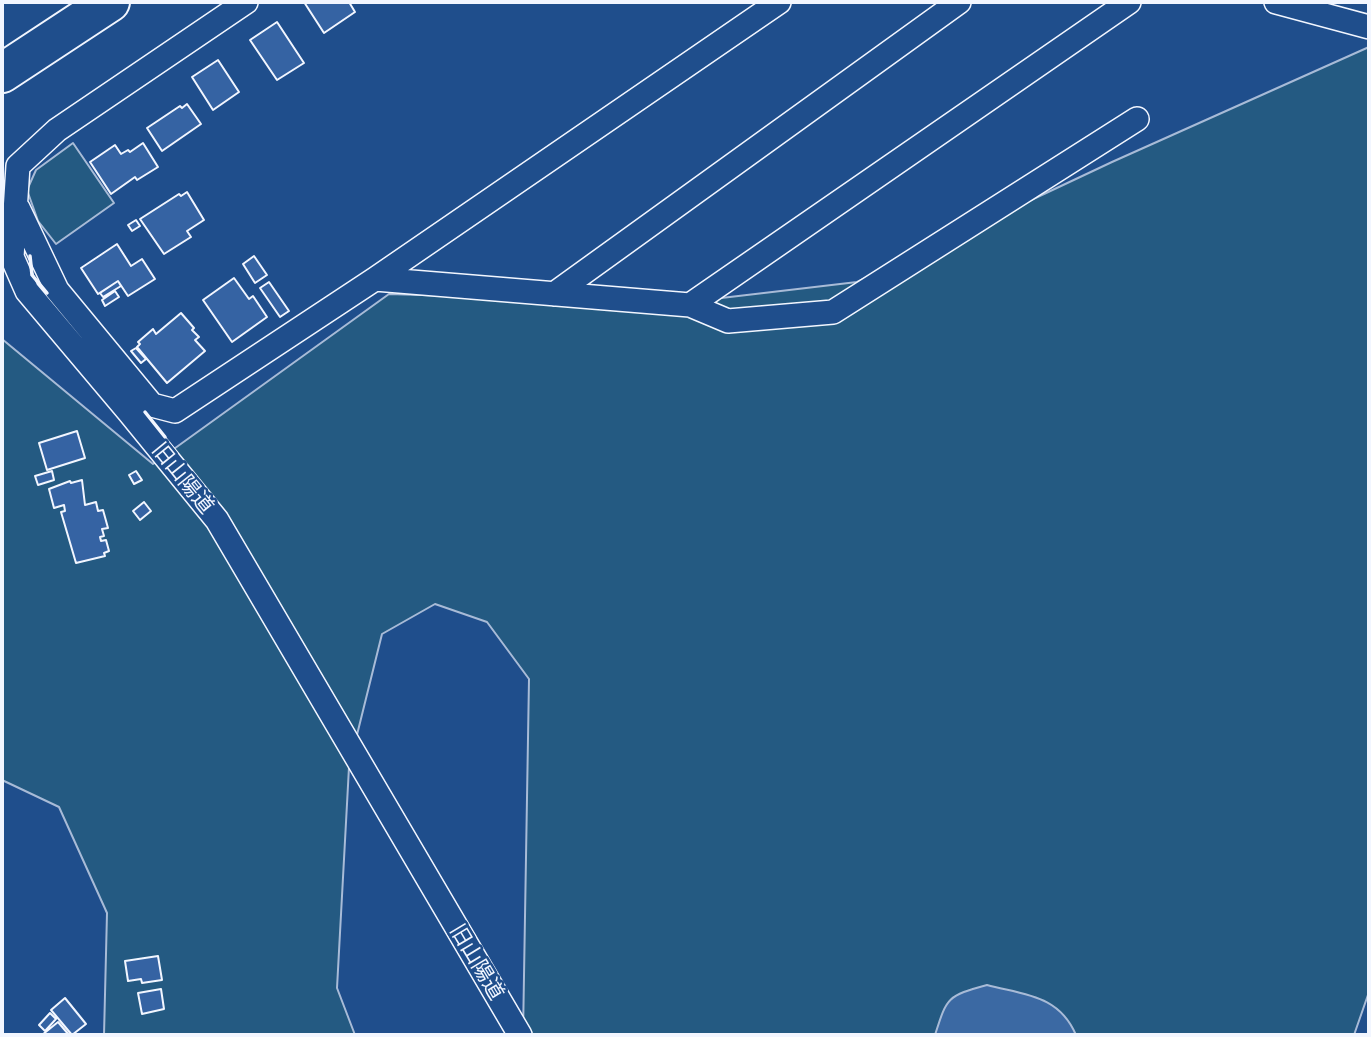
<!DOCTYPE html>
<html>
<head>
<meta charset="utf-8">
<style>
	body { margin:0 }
	#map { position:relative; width:1371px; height:1037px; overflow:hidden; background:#1f4e8c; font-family:Ubuntu,sans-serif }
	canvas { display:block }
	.frame { position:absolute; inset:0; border:4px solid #f2f6ff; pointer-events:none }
</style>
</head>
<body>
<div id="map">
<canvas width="1371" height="1037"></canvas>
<div class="frame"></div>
</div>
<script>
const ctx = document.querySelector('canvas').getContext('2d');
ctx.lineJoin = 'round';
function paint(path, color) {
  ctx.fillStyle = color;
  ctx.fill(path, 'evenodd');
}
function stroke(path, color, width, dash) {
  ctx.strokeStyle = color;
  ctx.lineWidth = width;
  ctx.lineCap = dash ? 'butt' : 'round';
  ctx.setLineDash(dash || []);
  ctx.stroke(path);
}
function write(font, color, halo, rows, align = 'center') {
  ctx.font = font + ' Ubuntu,"Noto Sans JP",sans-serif';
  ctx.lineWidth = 5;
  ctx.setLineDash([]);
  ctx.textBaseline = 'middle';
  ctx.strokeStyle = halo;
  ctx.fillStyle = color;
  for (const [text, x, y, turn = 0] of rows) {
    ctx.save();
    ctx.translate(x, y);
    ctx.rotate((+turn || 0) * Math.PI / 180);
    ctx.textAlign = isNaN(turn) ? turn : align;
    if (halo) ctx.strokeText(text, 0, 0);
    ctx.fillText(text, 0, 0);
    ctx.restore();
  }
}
const green = new Path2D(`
	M 1369,47 L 1369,992 L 1354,1035 L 523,1035 L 529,679 L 487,622 L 435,604 L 382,634 L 349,767 L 337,988 L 355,1035 L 104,1035 L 107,913 L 59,807 L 2,780 L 2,339 L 153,464 L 389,294 L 679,303 L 857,282 L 1112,162 Z
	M 73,143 L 114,203 L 56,244 L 38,221 L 27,190 L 36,170 Z`);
paint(green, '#245a82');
stroke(green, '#a8bbd7', 2);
const water = new Path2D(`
	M 987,985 C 1025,995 1059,995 1076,1035 L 935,1035 C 947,997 947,996 987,985 Z`);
paint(water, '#3b69a3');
stroke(water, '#a8bbd7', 2);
const building = new Path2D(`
	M 304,2 L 349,2 L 355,12 L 324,33 Z
	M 277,22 L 304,63 L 277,80 L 250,40 Z
	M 218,60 L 239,92 L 213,110 L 192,77 Z
	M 187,104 L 201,124 L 162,151 L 147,128 L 180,106 L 182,108 Z
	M 143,143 L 158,167 L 137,180 L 135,177 L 111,194 L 90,162 L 115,145 L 121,154 L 128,150 L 130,152 Z
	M 187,192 L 204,220 L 187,231 L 191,237 L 164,254 L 140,219 L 179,194 L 181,196 Z
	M 136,220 L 140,226 L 132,231 L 128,225 Z
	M 117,244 L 131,266 L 142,259 L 155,279 L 128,296 L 118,281 L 98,294 L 81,268 Z
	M 254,256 L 267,275 L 255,283 L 243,264 Z
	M 234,278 L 249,299 L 253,296 L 267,317 L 232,342 L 203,300 Z
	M 118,281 L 121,286 L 103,297 L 100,293 Z
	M 269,282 L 289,311 L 280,317 L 260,288 Z
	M 115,291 L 119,297 L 105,306 L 102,300 Z
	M 181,313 L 194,328 L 192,330 L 199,337 L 195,340 L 205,351 L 167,383 L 137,347 L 140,344 L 138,342 L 153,329 L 156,334 Z
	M 136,348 L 146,359 L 141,363 L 131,351 Z
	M 77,431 L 85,458 L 47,470 L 39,443 Z
	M 52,471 L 54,480 L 38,485 L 35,476 Z
	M 136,471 L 142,480 L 134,484 L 129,475 Z
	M 82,480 L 85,505 L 96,502 L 98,511 L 103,510 L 108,528 L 102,529 L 104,536 L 100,537 L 101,541 L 106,540 L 109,551 L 104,553 L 105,556 L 76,563 L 61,512 L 65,511 L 64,505 L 54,508 L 49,489 L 70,481 L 71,483 Z
	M 144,502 L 151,511 L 140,520 L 133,511 Z
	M 158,956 L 162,980 L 142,983 L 141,979 L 128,981 L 125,961 Z
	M 161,989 L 164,1009 L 142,1014 L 138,993 Z
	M 65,998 L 86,1024 L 72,1035 L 51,1010 Z
	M 50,1013 L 56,1019 L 45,1031 L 39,1025 Z
	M 58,1022 L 69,1035 L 42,1035 Z`);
paint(building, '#3563a3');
stroke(building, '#f2f6ff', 2);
const street = new Path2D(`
	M 246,2 L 57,130 L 18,166 L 12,257 L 27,291 L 129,412 L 217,520 L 520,1035
	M 1276,2 L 1369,27
	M 18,208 L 57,290 L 152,405 L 175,411 L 375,279 L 779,2
	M 375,279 L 690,305 L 728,321 L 833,312 L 1137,119
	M 554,294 L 959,2
	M 690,305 L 1129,2`);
const highway = new Path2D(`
	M 2,73 L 110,2`);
stroke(street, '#f2f6ff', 26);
stroke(highway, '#f2f6ff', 42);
stroke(street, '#1f4e8c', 23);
stroke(highway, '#1f4e8c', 38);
stroke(new Path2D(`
	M 30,256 L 32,275 L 47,293
	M 145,412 L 165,437`), '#f2f6ff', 3.5);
write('21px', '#f2f6ff', '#1f4e8c', [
	["旧山陽道",183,478,51],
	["旧山陽道",477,962,59]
]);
</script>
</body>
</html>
